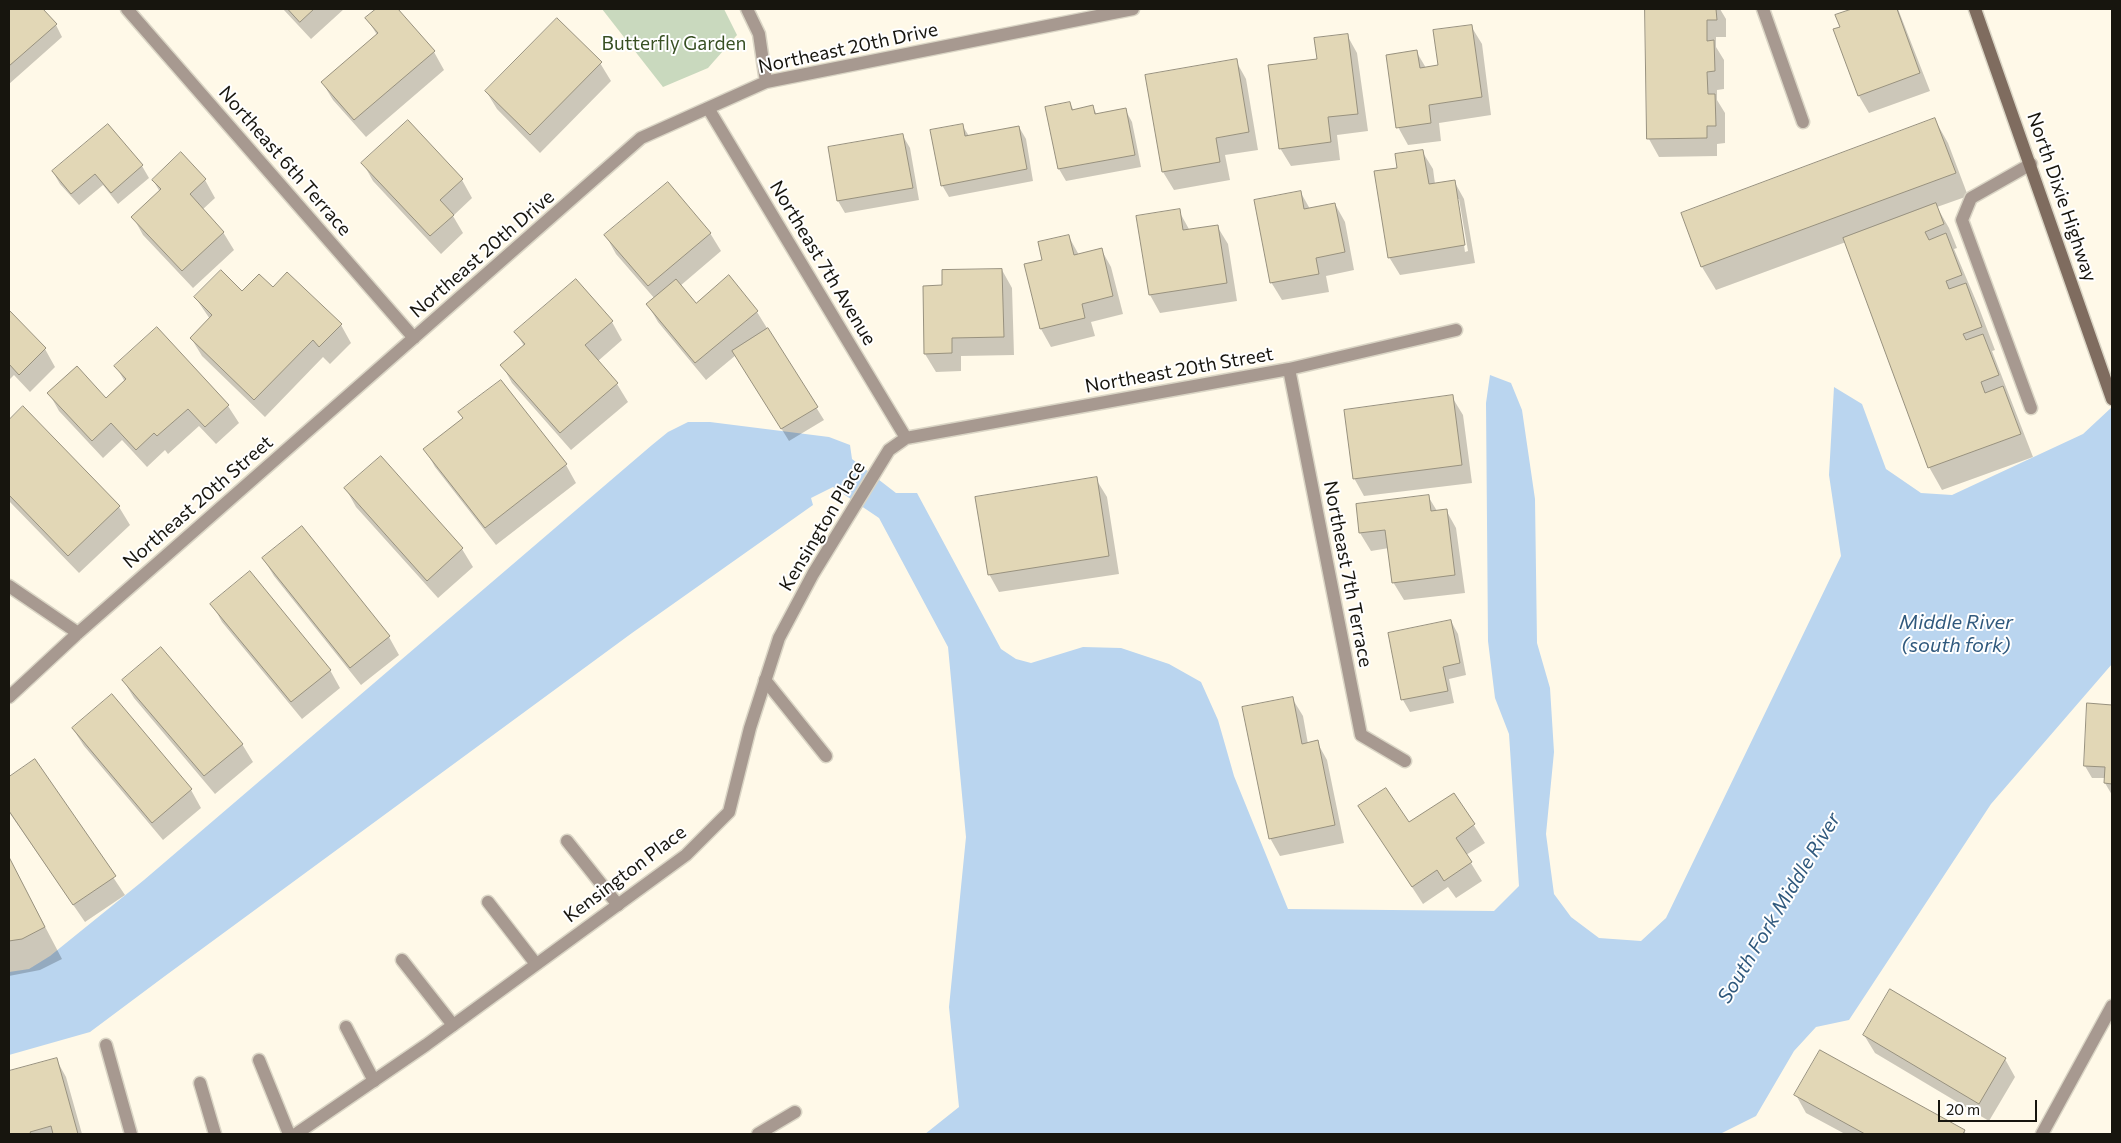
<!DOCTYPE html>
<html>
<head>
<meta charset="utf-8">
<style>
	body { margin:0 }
	#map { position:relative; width:2121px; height:1143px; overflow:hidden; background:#fff9e8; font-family:Commissioner,sans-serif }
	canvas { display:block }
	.frame { position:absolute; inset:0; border:10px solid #17150e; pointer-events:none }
	.scale { position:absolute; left:1938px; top:1100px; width:99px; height:22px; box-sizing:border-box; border:2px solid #17150e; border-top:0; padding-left:6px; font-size:15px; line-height:18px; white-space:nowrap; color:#17150e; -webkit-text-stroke:4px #fff; paint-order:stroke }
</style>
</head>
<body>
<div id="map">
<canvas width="2121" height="1143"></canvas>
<div class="frame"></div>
<div class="scale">20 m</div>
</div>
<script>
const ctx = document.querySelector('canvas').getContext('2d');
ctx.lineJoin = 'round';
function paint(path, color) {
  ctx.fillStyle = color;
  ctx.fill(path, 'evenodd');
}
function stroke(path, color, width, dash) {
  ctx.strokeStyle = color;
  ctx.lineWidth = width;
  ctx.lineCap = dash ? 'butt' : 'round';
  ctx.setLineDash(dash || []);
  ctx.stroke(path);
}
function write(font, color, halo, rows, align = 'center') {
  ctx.font = font + ' Commissioner,sans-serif';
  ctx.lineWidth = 4;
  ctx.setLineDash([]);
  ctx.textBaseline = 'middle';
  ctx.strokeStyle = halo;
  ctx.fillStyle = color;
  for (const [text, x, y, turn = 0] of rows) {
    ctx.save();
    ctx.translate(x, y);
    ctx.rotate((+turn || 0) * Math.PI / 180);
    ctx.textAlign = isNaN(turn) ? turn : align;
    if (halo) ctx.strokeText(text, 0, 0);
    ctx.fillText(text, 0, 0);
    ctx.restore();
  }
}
paint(new Path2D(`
	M 602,9 L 724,9 L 737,35 L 708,68 L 663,87 Z`), '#c9d9be');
paint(new Path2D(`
	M 1490,375 L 1511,383 L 1522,410 L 1535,499 L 1537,643 L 1550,688 L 1554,752 L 1546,834 L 1554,894 L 1571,917 L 1599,938 L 1641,941 L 1666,918 L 1841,556 L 1829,475 L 1834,387 L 1862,404 L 1886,469 L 1921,493 L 1952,495 L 2083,434 L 2112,407 L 2112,664 L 1991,804 L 1849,1020 L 1816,1027 L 1794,1051 L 1756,1116 L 1720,1134 L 925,1134 L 959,1107 L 949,1007 L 966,837 L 948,647 L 879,518 L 833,487 L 811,498 L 813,505 L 632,633 L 165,976 L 90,1032 L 9,1055 L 9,972 L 29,969 L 50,956 L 144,880 L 652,445 L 668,432 L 688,422 L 710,422 L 829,437 L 850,445 L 852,459 L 896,493 L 917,493 L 1001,649 L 1016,659 L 1031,663 L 1083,647 L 1121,648 L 1169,664 L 1201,682 L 1218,720 L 1234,776 L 1288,909 L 1494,911 L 1519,886 L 1509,734 L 1495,698 L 1488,641 L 1486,403 Z`), '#bad5ef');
paint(new Path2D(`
	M 9,9 L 41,9 L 56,25 L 62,37 L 9,84 Z
	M 283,9 L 344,9 L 311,39 Z
	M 377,9 L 396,9 L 434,52 L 444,70 L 366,137 L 333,100 L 322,82 L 377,35 L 367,18 Z
	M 1646,9 L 1720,9 L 1726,19 L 1726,37 L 1716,37 L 1716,47 L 1724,60 L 1724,89 L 1717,90 L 1717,100 L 1725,113 L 1725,143 L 1717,144 L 1717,156 L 1659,157 L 1649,139 Z
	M 1855,9 L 1898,9 L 1930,91 L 1869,113 L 1859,96 L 1837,15 Z
	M 1471,26 L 1482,44 L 1491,115 L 1439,123 L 1441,141 L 1408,145 L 1398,127 L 1416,51 L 1426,68 L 1439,66 Z
	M 1347,35 L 1357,53 L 1368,131 L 1337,135 L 1340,160 L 1291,166 L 1280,148 L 1318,60 Z
	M 1236,61 L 1246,79 L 1258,150 L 1225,155 L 1230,180 L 1174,190 L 1163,172 Z
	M 600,63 L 611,81 L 540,153 L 497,109 L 486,91 Z
	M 1070,103 L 1074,111 L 1093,107 L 1097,115 L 1125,109 L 1132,122 L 1141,167 L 1066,181 L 1059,169 Z
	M 1935,120 L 1948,143 L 1968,196 L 1937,207 L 1949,228 L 1957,248 L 1954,249 L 1979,308 L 1995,350 L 1992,351 L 2033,457 L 1942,490 L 1929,467 L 1846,242 L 1716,290 L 1702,267 L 1683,214 Z
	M 962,125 L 969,136 L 1019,127 L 1026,139 L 1033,181 L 949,197 L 942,185 Z
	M 108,126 L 142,166 L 149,178 L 118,204 L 103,185 L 79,205 L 60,184 L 53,172 Z
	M 903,136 L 910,148 L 919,200 L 845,213 L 838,201 Z
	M 1422,151 L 1433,169 L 1435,184 L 1454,181 L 1464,199 L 1475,263 L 1400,275 L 1389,257 L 1398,169 ZM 1457,199 L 1459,199 L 1468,251 L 1465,252 Z
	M 363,163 L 462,180 L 472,198 L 453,216 L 463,233 L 441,254 L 373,181 Z
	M 153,180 L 205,180 L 215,198 L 202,210 L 223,232 L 234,250 L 193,288 L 143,235 L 133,217 L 160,192 Z
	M 1301,193 L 1310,209 L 1335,204 L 1345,222 L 1354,270 L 1326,276 L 1329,292 L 1282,300 L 1271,282 Z
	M 1179,211 L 1190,231 L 1217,226 L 1228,244 L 1237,301 L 1160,313 L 1150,295 L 1138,217 Z
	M 710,233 L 721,251 L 680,286 L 696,304 L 757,312 L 824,420 L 789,441 L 736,355 L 706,380 L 658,322 L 648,305 L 655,299 L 616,254 L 606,236 Z
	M 1069,237 L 1079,255 L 1101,249 L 1111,267 L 1123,314 L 1091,322 L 1095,336 L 1051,347 L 1041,329 L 1026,265 L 1044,261 Z
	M 1002,270 L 1012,288 L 1014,355 L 961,356 L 961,371 L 936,372 L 925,354 L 943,286 Z
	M 273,289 L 341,325 L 351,343 L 330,364 L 323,357 L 265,417 L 202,356 L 191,338 L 210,319 L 195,297 Z
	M 9,312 L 45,349 L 55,367 L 30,392 L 14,375 L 9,380 Z
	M 612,322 L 622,340 L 598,361 L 617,384 L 628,402 L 571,450 L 512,383 L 502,365 L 524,346 L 516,332 Z
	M 116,366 L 228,406 L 239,423 L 216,444 L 199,426 L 168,454 L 165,450 L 147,467 L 122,440 L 103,458 L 59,411 L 49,393 L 106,399 L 125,382 Z
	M 501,381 L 566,465 L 576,483 L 496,545 L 435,467 L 425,449 L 464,420 L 460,413 Z
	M 1452,397 L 1463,415 L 1472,483 L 1364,496 L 1354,478 Z
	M 23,408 L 119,507 L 130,525 L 79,573 L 9,501 L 9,421 Z
	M 380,458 L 462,549 L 473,567 L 438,598 L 356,507 L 346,489 Z
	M 1096,479 L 1107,497 L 1119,574 L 999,592 L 989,574 Z
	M 1428,496 L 1437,511 L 1446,510 L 1456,528 L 1465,593 L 1404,600 L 1393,582 L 1389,548 L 1371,551 L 1360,533 Z
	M 263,558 L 389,637 L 399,655 L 361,685 L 274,576 Z
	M 212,604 L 330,670 L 340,688 L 302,719 L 222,622 Z
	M 1451,621 L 1458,634 L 1466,675 L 1449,679 L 1454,703 L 1410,712 L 1403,700 L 1389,634 Z
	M 123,680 L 242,744 L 253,762 L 215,794 L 134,698 Z
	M 1292,698 L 1303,716 L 1308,744 L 1317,742 L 1327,760 L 1344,843 L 1280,856 L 1270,838 Z
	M 2088,704 L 2112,706 L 2112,795 L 2105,783 L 2106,778 L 2092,778 L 2085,766 Z
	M 73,729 L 191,790 L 201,808 L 163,840 L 84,746 Z
	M 35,761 L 125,895 L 85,922 L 9,812 L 9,778 Z
	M 1454,794 L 1485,843 L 1466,855 L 1482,881 L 1456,898 L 1448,887 L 1423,904 L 1360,807 L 1409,824 Z
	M 9,858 L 62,959 L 40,970 L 9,976 Z
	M 1864,1035 L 2005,1059 L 2015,1077 L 1989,1121 L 1875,1053 Z
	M 56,1059 L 66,1077 L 82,1134 L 9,1134 L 9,1073 Z
	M 1796,1095 L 1964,1131 L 1966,1134 L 1845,1134 L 1806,1113 Z`), '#0003');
const building = new Path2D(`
	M 9,9 L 43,9 L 57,24 L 9,66 Z
	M 288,9 L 314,9 L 300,22 Z
	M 376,9 L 398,9 L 435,51 L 354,120 L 321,82 L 378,33 L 365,18 Z
	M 1645,9 L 1716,9 L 1717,20 L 1707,20 L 1707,41 L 1714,40 L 1715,71 L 1707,72 L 1708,94 L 1715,94 L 1716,126 L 1707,126 L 1707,138 L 1647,139 Z
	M 1852,9 L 1897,9 L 1920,73 L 1858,96 L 1833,29 L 1840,27 L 1835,15 Z
	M 557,18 L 602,62 L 530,135 L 485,91 Z
	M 1472,25 L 1482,97 L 1429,105 L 1431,123 L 1396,128 L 1386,55 L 1417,50 L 1420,68 L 1438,65 L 1433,30 Z
	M 1348,34 L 1358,114 L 1328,117 L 1331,142 L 1279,149 L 1268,65 L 1317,59 L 1314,38 Z
	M 1237,59 L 1249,132 L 1216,138 L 1220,162 L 1162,172 L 1145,75 Z
	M 1070,102 L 1072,110 L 1093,105 L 1095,114 L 1126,108 L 1135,155 L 1058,169 L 1045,107 Z
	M 1935,118 L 1956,173 L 1701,267 L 1681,213 Z
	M 408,120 L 463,179 L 440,200 L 454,215 L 430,236 L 361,163 Z
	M 108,124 L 143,165 L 111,193 L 95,174 L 71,194 L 52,171 Z
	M 963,124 L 965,136 L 1019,126 L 1027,169 L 941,186 L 930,130 Z
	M 903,134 L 913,188 L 837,201 L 828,147 Z
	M 1423,150 L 1429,184 L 1455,180 L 1465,245 L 1388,258 L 1374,171 L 1397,168 L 1395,154 Z
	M 181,152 L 206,179 L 190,194 L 224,232 L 182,271 L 131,217 L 161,189 L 152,180 Z
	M 668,182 L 711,233 L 648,286 L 604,235 Z
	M 1301,191 L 1304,209 L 1335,203 L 1345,252 L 1316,258 L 1319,274 L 1270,283 L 1254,200 Z
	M 1936,203 L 1944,224 L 1925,232 L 1929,240 L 1946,233 L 1962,275 L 1946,281 L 1949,289 L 1966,283 L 1982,327 L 1963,334 L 1966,340 L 1983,334 L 1999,375 L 1981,382 L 1985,393 L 2003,386 L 2021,434 L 1928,468 L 1843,238 Z
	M 1180,209 L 1183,230 L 1218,225 L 1227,283 L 1149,295 L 1136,216 Z
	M 1069,235 L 1074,255 L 1102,248 L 1113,296 L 1082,304 L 1085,318 L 1040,329 L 1024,264 L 1042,260 L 1038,242 Z
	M 1002,269 L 1004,337 L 952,338 L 952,353 L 924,354 L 923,286 L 942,285 L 942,270 Z
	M 221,270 L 242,291 L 259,274 L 273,287 L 287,272 L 342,324 L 319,347 L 313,340 L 254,400 L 190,338 L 212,315 L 194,297 Z
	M 729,275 L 758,311 L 695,363 L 646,304 L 676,279 L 696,303 Z
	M 576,279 L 613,321 L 585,345 L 618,383 L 560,433 L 500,365 L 525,344 L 514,332 Z
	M 9,310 L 46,348 L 19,375 L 9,364 Z
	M 157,327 L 229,405 L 205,427 L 188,409 L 157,436 L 154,433 L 136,450 L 111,423 L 92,441 L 47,393 L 77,366 L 106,398 L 126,379 L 114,366 Z
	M 768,328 L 818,407 L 781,429 L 732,351 Z
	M 501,380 L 567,464 L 485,528 L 423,449 L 463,418 L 458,412 Z
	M 1453,395 L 1462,465 L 1353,479 L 1344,410 Z
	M 23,406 L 120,506 L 68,556 L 9,495 L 9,420 Z
	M 381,456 L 463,548 L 427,581 L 344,488 Z
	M 1097,477 L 1109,556 L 988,575 L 975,497 Z
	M 1429,495 L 1431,511 L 1447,509 L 1455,575 L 1392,583 L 1385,530 L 1359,533 L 1356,504 Z
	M 302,526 L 390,636 L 350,668 L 262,558 Z
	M 250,571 L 331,670 L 291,702 L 210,604 Z
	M 1451,620 L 1460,663 L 1443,667 L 1448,691 L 1401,700 L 1388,633 Z
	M 161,647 L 243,744 L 204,776 L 122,680 Z
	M 112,694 L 192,789 L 152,823 L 72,728 Z
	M 1293,697 L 1302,744 L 1318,740 L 1335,825 L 1269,839 L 1242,707 Z
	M 2087,703 L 2112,705 L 2112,784 L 2104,783 L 2105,767 L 2084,766 Z
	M 35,759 L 116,876 L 73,905 L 9,811 L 9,777 Z
	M 1386,788 L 1409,822 L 1454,793 L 1475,824 L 1456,838 L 1472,862 L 1444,881 L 1437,870 L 1412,887 L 1358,806 Z
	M 9,857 L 45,927 L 22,939 L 9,941 Z
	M 1890,989 L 2006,1058 L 1979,1104 L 1863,1035 Z
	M 1820,1050 L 1965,1130 L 1963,1134 L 1865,1134 L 1794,1095 Z
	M 57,1058 L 78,1134 L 53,1134 L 51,1126 L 30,1132 L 31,1134 L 9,1134 L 9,1071 Z`);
paint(building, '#e2d7b6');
stroke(building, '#98917e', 1);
const lane = new Path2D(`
	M 1763,9 L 1803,122
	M 2031,164 L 1971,198 L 1962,220 L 2031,408
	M 765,680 L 826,756
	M 567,841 L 618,905
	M 488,902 L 536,964
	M 402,960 L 453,1025
	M 346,1027 L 374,1081
	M 106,1045 L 131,1134
	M 259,1060 L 289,1134
	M 200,1083 L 215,1134`);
const street = new Path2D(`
	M 127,9 L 414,338
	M 747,9 L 759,34 L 766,82
	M 708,108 L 906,438
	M 1289,369 L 1361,735 L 1405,761
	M 9,586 L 78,633
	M 9,697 L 78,633 L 641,138 L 766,82 L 1133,9
	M 296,1134 L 426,1045 L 686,855 L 729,812 L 750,728 L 779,638 L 813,574 L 889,450 L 906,438 L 1289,369 L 1456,330
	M 758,1134 L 795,1112
	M 2042,1134 L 2112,1006`);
const secondary = new Path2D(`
	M 1975,9 L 2112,399`);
stroke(lane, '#dad5c5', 15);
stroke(street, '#dad5c5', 15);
stroke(secondary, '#dad5c5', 15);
stroke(lane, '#a79990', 12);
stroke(street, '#a79990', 12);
stroke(secondary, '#7f6c5f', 12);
write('19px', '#385023', '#fff', [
	["Butterfly Garden",674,44]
]);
write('19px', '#17150e', '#fff', [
	["Northeast 20th Drive",848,48,-12],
	["Northeast 6th Terrace",285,161,49],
	["North Dixie Highway",2062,197,71],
	["Northeast 20th Drive",482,254,-41],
	["Northeast 7th Avenue",823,263,59],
	["Northeast 20th Street",1179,370,-10],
	["Northeast 20th Street",198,502,-41],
	["Kensington Place",822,526,-59],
	["Northeast 7th Terrace",1348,574,79],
	["Kensington Place",625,874,-37]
]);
write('italic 20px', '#30597d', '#fff', [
	["Middle River",1956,622],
	["(south fork)",1956,645],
	["South Fork Middle River",1779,908,-59]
]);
</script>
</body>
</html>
